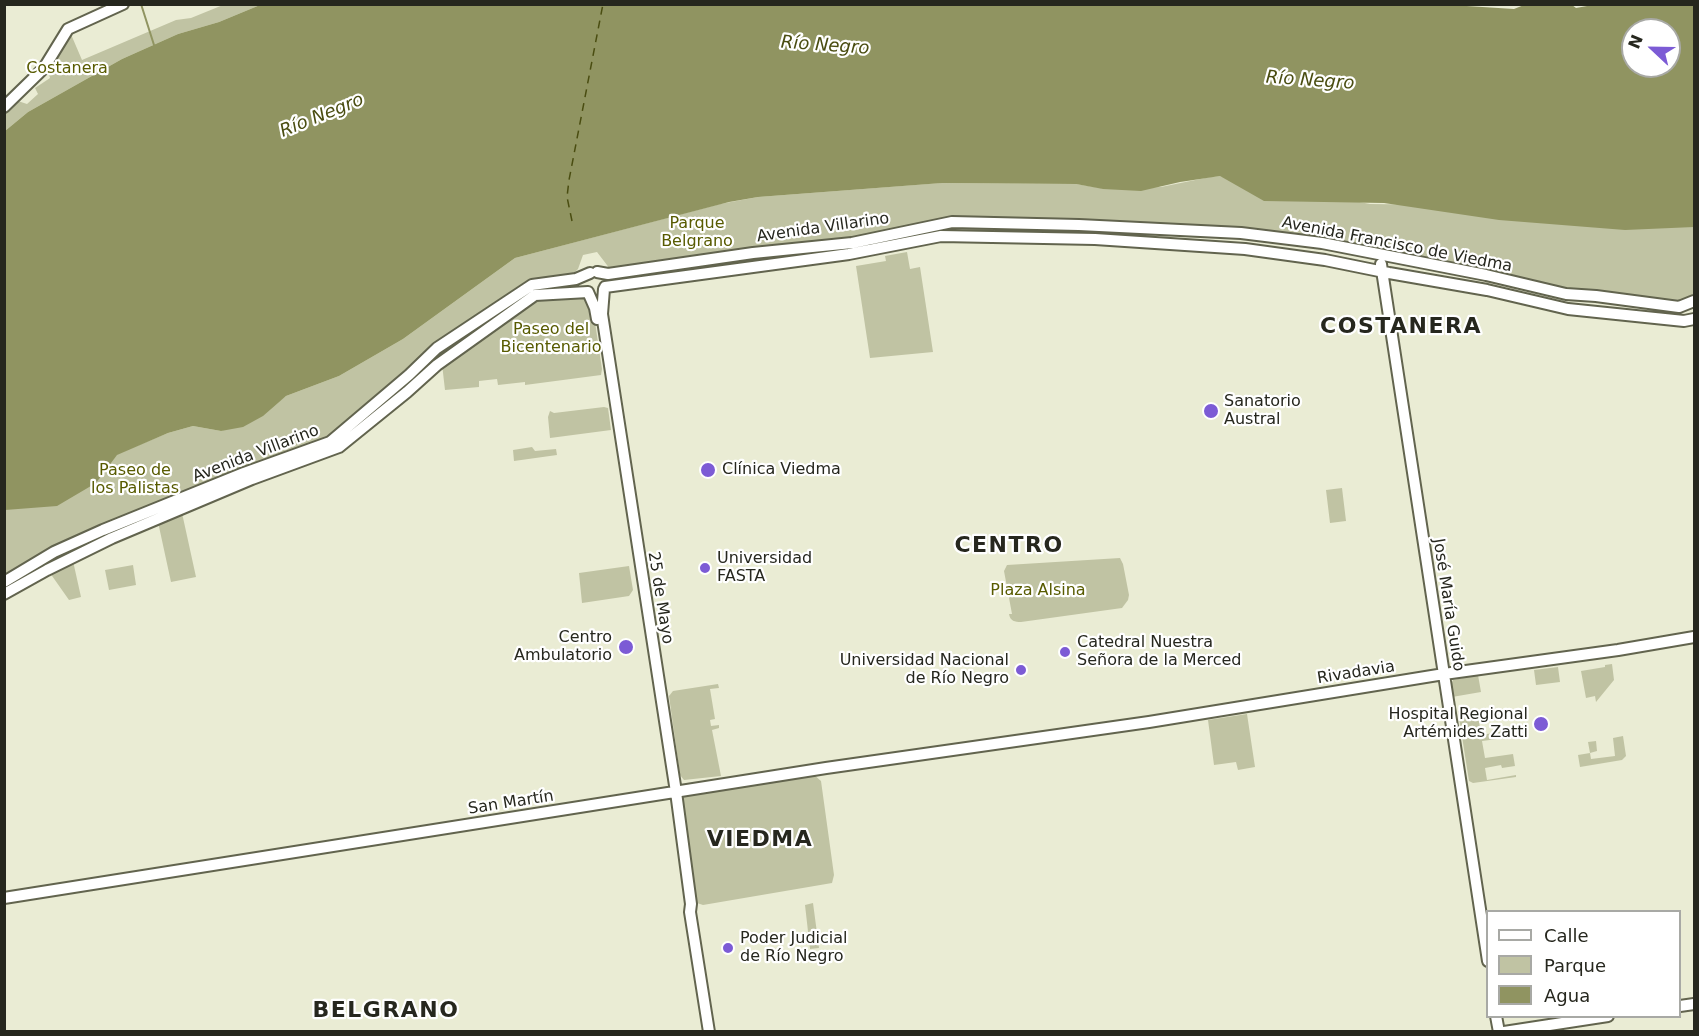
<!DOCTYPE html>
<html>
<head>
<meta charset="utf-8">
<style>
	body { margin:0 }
	#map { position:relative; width:1699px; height:1036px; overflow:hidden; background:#eaecd4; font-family:"DejaVu Sans",sans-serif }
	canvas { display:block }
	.frame { position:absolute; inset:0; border:6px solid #26271e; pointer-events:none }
	.legend { position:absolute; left:1486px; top:910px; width:195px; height:108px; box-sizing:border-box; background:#fff; border:2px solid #a8a9a5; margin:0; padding:8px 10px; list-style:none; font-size:18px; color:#26271e }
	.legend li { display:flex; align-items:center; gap:12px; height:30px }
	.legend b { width:30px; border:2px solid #a8a9a5 }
	.north { position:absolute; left:1621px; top:18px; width:60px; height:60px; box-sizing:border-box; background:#fff; border:2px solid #a8a9a5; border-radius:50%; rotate:292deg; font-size:16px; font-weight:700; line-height:24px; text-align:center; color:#26271e }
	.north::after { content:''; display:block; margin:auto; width:21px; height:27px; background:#7c5bd5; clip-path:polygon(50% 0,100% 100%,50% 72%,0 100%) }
</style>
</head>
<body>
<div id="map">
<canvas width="1699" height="1036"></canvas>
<div class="frame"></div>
<ul class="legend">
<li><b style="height:8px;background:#fff"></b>Calle</li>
<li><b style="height:16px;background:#c0c3a3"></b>Parque</li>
<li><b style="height:16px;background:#909461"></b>Agua</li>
</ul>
<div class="north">N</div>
</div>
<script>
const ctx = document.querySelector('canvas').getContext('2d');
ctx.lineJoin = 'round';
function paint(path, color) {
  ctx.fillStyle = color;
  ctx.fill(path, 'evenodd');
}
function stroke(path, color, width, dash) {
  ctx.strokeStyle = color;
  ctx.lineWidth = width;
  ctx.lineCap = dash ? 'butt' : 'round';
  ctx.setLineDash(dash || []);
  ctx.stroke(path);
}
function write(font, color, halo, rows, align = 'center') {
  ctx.font = font + ' "DejaVu Sans",sans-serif';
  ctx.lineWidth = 4.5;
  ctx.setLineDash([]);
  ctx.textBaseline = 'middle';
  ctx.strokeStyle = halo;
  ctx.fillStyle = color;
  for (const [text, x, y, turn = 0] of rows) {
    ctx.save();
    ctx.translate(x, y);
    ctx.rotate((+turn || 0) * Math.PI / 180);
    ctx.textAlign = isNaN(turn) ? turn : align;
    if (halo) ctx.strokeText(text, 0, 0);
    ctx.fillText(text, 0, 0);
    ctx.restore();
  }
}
paint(new Path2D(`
	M 223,5 L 260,5 L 219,22 L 178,34 L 122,59 L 28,112 L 5,131 L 5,111 L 15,100 L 27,104 L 38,94 L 35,88 L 50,78 L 48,70 L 70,32 L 82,60 L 176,20 L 191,18 Z
	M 1220,176 L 1370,204 L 1694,208 L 1694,299 L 1680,304 L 1566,290 L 1322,240 L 945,218 L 853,237 L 754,248 L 610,269 L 597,252 L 583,255 L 578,269 L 571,276 L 534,281 L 436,345 L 328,438 L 264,462 L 5,579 L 4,501 L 113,458 L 117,454 L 168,433 L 193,426 L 221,431 L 274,405 L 286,396 L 339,376 L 403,339 L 515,258 L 720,204 L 758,197 L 941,183 L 1076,184 L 1107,189 L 1161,187 L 1210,177 Z
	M 907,252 L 910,269 L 920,267 L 933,352 L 870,358 L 856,266 L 886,261 L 885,256 Z
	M 537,297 L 586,297 L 593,309 L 602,369 L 601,375 L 525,385 L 525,382 L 498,385 L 497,379 L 479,381 L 479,387 L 445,390 L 442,364 Z
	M 604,407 L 608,408 L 611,430 L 550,438 L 548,417 L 550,411 L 554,413 Z
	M 532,447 L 535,451 L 556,449 L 557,455 L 514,461 L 513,450 Z
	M 1342,488 L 1346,521 L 1330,523 L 1326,490 Z
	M 182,513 L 196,577 L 171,582 L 158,522 Z
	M 1120,558 L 1123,564 L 1129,595 L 1128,600 L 1122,608 L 1021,622 C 1015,622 1010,621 1009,614 L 1012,614 L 1004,571 L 1007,565 Z
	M 73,561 L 81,597 L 69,600 L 50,573 Z
	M 133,565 L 136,585 L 109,590 L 105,570 Z
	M 629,566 L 633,590 L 629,596 L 582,603 L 579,573 Z
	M 1612,664 L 1614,680 L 1596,702 L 1595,696 L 1586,698 L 1581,671 L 1605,667 L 1605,665 Z
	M 1558,667 L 1560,682 L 1536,685 L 1534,670 Z
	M 1478,675 L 1481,692 L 1452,697 L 1451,685 L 1453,680 Z
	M 718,684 L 719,688 L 710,689 L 715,719 L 710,720 L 711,726 L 719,725 L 719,728 L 712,730 L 721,776 L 684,780 L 680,775 L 669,696 L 673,691 Z
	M 1477,708 L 1481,735 L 1511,730 L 1512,737 L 1482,741 L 1485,758 L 1513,754 L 1515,766 L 1502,768 L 1501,765 L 1485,768 L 1487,780 L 1516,775 L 1516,777 L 1473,783 L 1469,781 L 1458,711 Z
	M 1247,714 L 1255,767 L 1238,770 L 1236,762 L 1214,765 L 1208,720 Z
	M 1623,736 L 1626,756 L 1622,760 L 1580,767 L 1578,755 L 1590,753 L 1588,742 L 1596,741 L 1597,751 L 1590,753 L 1591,759 L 1615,756 L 1613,738 Z
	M 813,774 L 821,781 L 834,875 L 832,883 L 703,905 L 697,903 L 681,800 L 683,795 Z
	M 813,903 L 819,948 L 810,949 L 805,905 Z`), '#c0c3a3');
paint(new Path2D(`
	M 1435,4 L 1514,9 L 1524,5 L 1572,5 L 1576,8 L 1598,4 L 1694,5 L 1694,227 L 1625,230 L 1499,220 L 1384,203 L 1264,201 L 1220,176 L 1180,182 L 1141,191 L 1103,189 L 1076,184 L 942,183 L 758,197 L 729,202 L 515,258 L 403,339 L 339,376 L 286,396 L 263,416 L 243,427 L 221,431 L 193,426 L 168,433 L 117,455 L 96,483 L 57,506 L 5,510 L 5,131 L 28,112 L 122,59 L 178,34 L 219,22 L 260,5 ZM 1633,30 L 1669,30 L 1669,66 L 1633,66 Z`), '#909461');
stroke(new Path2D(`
	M 141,4 L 154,45`), '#909461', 2);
stroke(new Path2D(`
	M 572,221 L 567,197 L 569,180 L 603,4`), '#4a4d11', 1.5, [8, 6]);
const secondary = new Path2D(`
	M 4,107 L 44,68 L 68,29 L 123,4
	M 1381,264 L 1488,961
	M 597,272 L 608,274 L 753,253 L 852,243 L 952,222 L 1079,225 L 1241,233 L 1322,243 L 1486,275 L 1566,294 L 1596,296 L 1679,307 L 1694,301
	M 605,287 L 849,254 L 941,236 L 1095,239 L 1245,249 L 1325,260 L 1389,273 L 1487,290 L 1568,309 L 1684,321 L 1694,319
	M 604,289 L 602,314 L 676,792 L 691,904 L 690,912 L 709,1032
	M 588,292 L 595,308 L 597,319
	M 4,582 L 54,552 L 103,530 L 244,473 L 330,442 L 409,375 L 437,348 L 532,285 L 576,279 L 590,273
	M 4,594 L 47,570 L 112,538 L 252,479 L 339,447 L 407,392 L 437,365 L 535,295 L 588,292
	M 4,898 L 826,768 L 1149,722 L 1444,674 L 1618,650 L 1694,637
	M 1680,1006 L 1694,1004
	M 1496,1016 L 1499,1032
	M 1504,1032 L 1608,1016`);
stroke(secondary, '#62644e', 14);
stroke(secondary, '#fff', 10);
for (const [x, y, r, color] of [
	[1211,411,8,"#7c5bd5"],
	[708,470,8,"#7c5bd5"],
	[705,568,6,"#7c5bd5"],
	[626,647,8,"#7c5bd5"],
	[1065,652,6,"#7c5bd5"],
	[1021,670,6,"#7c5bd5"],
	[1541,724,8,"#7c5bd5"],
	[728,948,6,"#7c5bd5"]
]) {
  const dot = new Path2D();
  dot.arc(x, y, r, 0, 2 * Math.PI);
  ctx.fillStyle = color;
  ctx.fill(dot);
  stroke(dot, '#fff', 2);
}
write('16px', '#585b01', '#fff', [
	["Costanera",67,69],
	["Parque",697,224],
	["Belgrano",697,242],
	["Paseo del",551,330],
	["Bicentenario",551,348],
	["Paseo de",135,471],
	["los Palistas",135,489],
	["Plaza Alsina",1038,591]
]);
write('16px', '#26271e', '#fff', [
	["Avenida Villarino",823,228,-8],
	["Avenida Francisco de Viedma",1397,245,11],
	["Avenida Villarino",256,454,-21],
	["25 de Mayo",660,598,81],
	["José María Guido",1448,605,81],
	["Rivadavia",1356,673,-9],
	["San Martín",511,803,-9]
]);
write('16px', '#26271e', '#fff', [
	["Sanatorio",1224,402],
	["Austral",1224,420],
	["Clínica Viedma",722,470],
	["Universidad",717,559],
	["FASTA",717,577],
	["Centro",612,638,"right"],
	["Ambulatorio",612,656,"right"],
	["Catedral Nuestra",1077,643],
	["Señora de la Merced",1077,661],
	["Universidad Nacional",1009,661,"right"],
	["de Río Negro",1009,679,"right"],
	["Hospital Regional",1528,715,"right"],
	["Artémides Zatti",1528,733,"right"],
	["Poder Judicial",740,939],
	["de Río Negro",740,957]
], 'left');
write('italic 18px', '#4a4d11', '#fff', [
	["Río Negro",825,46,4],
	["Río Negro",1310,81,4],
	["Río Negro",322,116,-22]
]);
ctx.letterSpacing = '1.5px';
write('bold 22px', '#26271e', '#fff', [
	["COSTANERA",1401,327],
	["CENTRO",1009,546],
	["VIEDMA",760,840],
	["BELGRANO",386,1011]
]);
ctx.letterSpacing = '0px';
</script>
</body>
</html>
